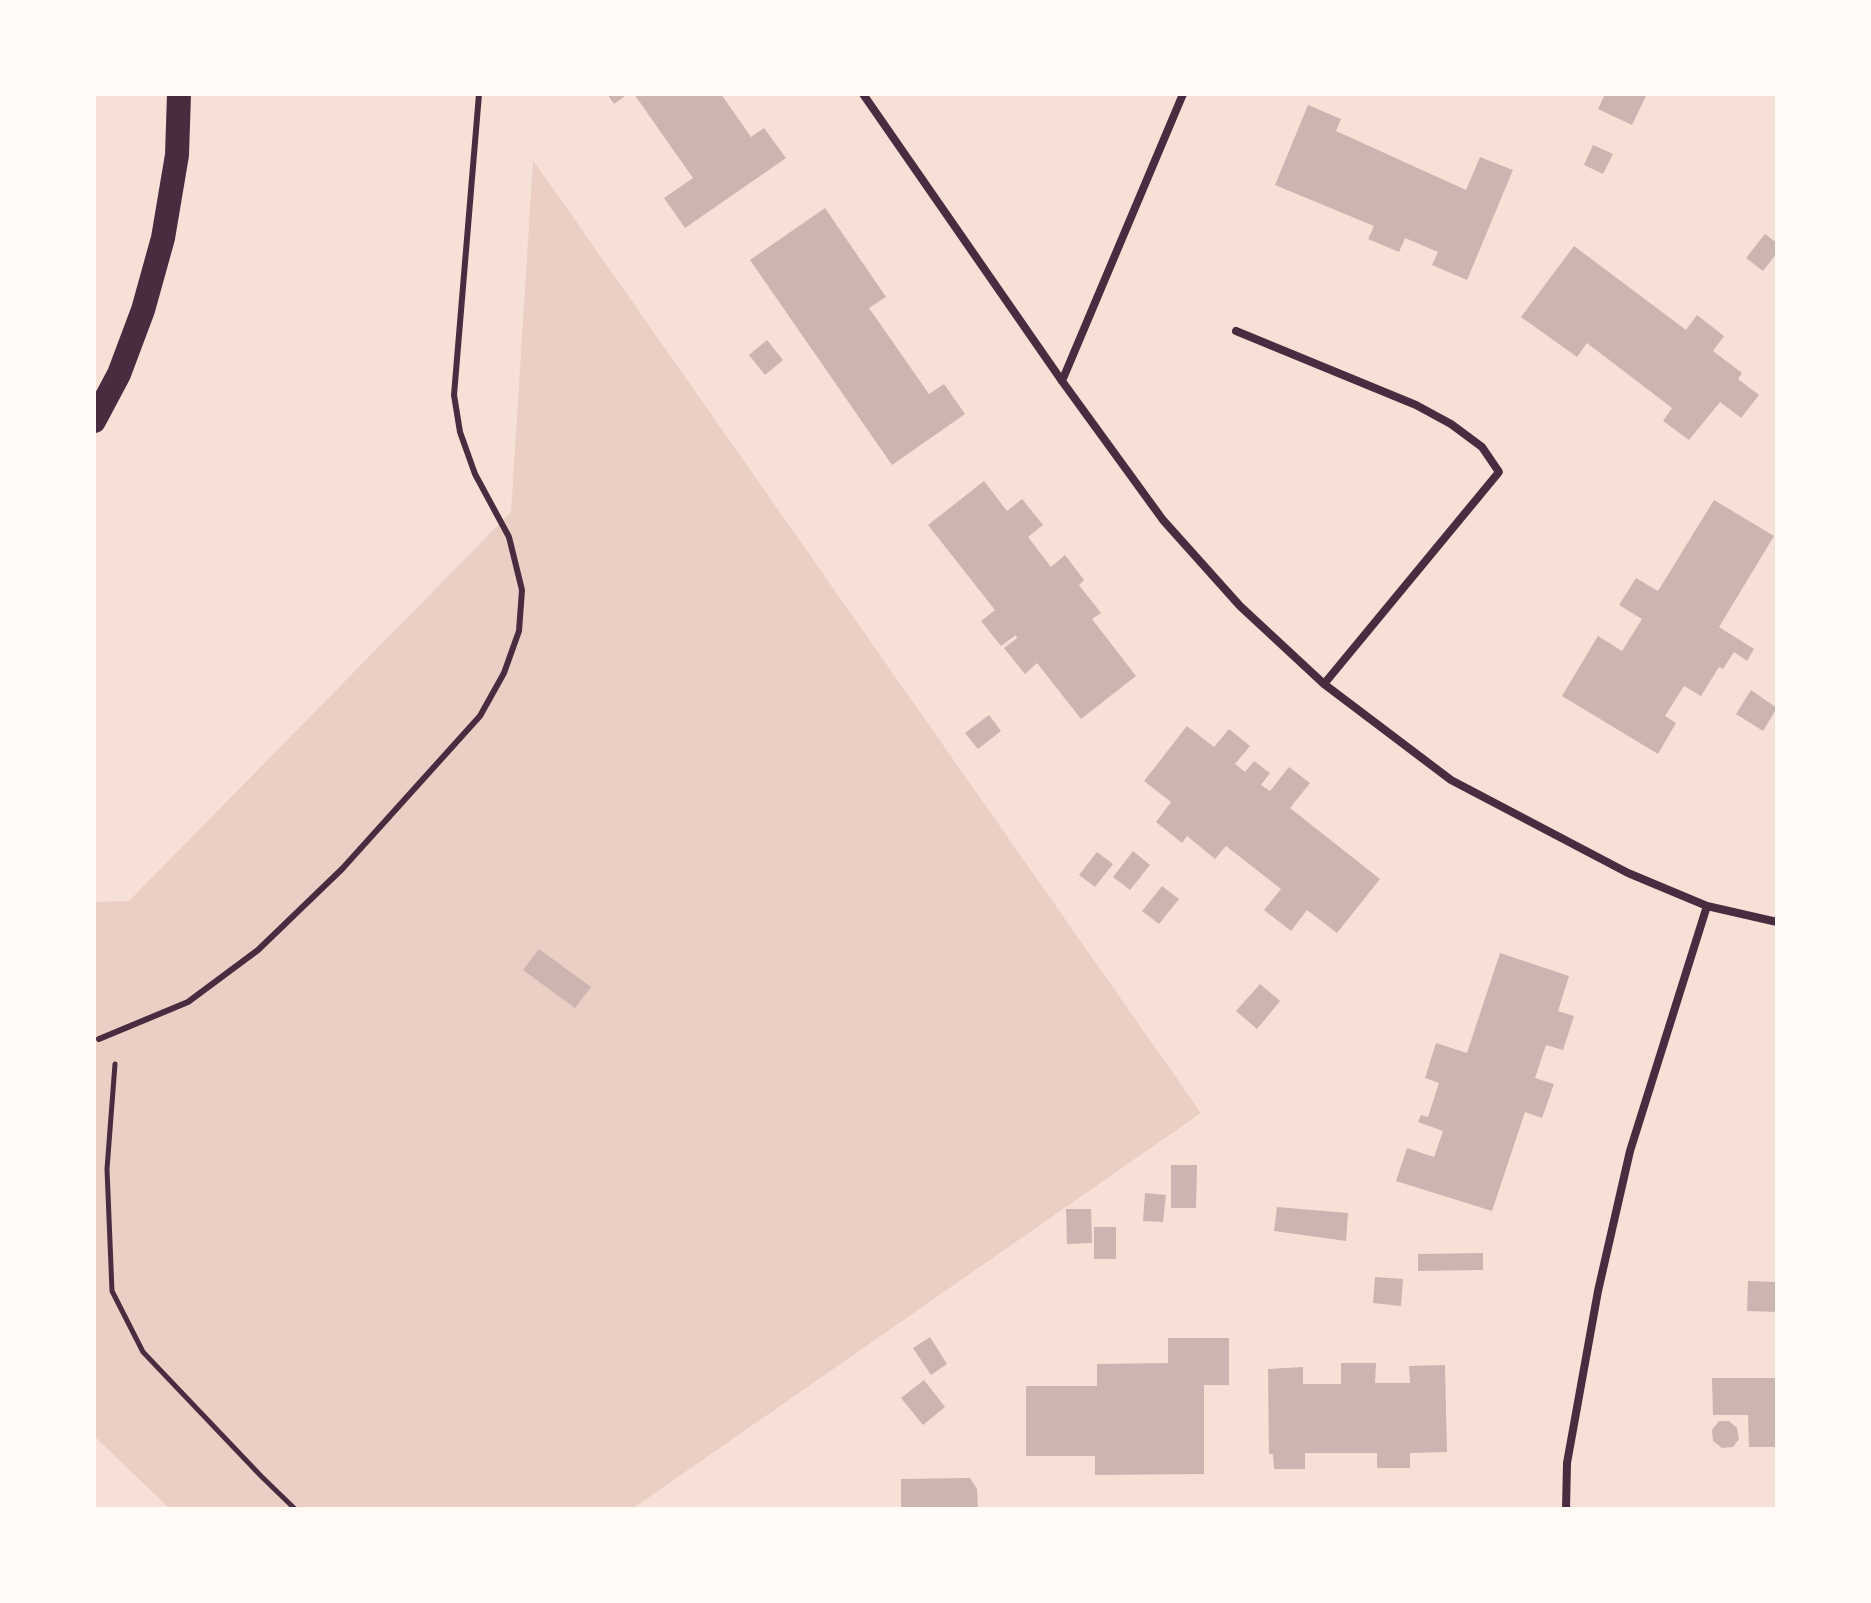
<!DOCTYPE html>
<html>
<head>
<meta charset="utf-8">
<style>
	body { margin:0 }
	#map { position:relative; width:1871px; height:1603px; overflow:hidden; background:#f7e1d7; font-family:Overpass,sans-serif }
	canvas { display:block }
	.frame { position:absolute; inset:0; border:96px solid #fffaf5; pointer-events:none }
</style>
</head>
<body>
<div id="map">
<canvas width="1871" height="1603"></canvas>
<div class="frame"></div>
</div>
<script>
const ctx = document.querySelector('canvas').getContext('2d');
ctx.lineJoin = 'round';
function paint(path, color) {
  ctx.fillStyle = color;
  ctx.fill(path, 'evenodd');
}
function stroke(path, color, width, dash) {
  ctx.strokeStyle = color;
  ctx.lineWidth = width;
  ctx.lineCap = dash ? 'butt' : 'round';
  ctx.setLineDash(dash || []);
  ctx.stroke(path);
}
paint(new Path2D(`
	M 533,160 L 1201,1113 L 632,1509 L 170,1509 L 94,1436 L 94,902 L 129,901 L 511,512 Z`), '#ebcfc5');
paint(new Path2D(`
	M 607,94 L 628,94 L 614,104 Z
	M 634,94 L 721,94 L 751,137 L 764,128 L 786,158 L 685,228 L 664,198 L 693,178 Z
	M 1605,94 L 1647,94 L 1632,125 L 1598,109 Z
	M 1308,105 L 1341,119 L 1336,131 L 1466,190 L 1480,157 L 1513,170 L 1467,280 L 1432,265 L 1438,252 L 1405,238 L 1399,252 L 1368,239 L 1374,226 L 1275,185 Z
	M 1593,145 L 1613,154 L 1603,174 L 1584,165 Z
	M 825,208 L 886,297 L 869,308 L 929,394 L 944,384 L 965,414 L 892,465 L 750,260 Z
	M 1765,234 L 1777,243 L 1777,253 L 1763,271 L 1746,258 Z
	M 1574,246 L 1686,330 L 1697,315 L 1724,336 L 1713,351 L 1742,373 L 1738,379 L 1759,395 L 1741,418 L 1720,402 L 1689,440 L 1663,421 L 1672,408 L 1587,343 L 1577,357 L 1521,317 Z
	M 767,340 L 783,360 L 765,375 L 749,355 Z
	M 984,481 L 1007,511 L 1022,499 L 1043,525 L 1028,537 L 1051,567 L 1065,555 L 1084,580 L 1079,585 L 1101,613 L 1092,619 L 1136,676 L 1081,719 L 1037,663 L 1025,674 L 1004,648 L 1017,638 L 1016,635 L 1001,646 L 981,621 L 995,610 L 928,525 Z
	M 1714,500 L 1774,536 L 1719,627 L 1754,649 L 1747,661 L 1734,652 L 1723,669 L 1719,667 L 1701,696 L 1684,686 L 1665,716 L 1676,723 L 1658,754 L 1562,696 L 1598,636 L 1622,651 L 1642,619 L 1619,605 L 1636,578 L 1658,591 Z
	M 1751,690 L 1777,708 L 1763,731 L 1736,714 Z
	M 989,715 L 1001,731 L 978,749 L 965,733 Z
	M 1187,726 L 1214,747 L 1229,729 L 1250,746 L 1235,764 L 1245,772 L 1254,761 L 1270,773 L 1261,785 L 1270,791 L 1289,767 L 1310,783 L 1290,808 L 1380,879 L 1337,933 L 1307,910 L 1291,931 L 1264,910 L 1281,889 L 1226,846 L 1215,859 L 1187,836 L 1182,843 L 1156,822 L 1171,802 L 1144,781 Z
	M 1133,851 L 1150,865 L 1130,890 L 1113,877 Z
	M 1097,852 L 1113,864 L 1095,887 L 1079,875 Z
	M 1162,886 L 1179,899 L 1159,924 L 1142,911 Z
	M 539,949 L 591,987 L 575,1008 L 523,970 Z
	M 1500,953 L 1569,976 L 1558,1011 L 1574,1016 L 1563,1050 L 1546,1045 L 1535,1078 L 1554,1084 L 1542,1118 L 1525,1112 L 1492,1211 L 1396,1181 L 1407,1148 L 1434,1157 L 1443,1131 L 1418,1122 L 1421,1115 L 1428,1117 L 1439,1083 L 1425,1078 L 1436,1043 L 1467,1053 Z
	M 1260,984 L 1280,1001 L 1257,1029 L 1236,1011 Z
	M 1171,1165 L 1197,1165 L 1196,1208 L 1171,1208 Z
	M 1145,1193 L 1166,1195 L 1163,1222 L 1143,1221 Z
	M 1277,1207 L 1348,1213 L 1346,1241 L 1274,1231 Z
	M 1066,1209 L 1091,1209 L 1092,1243 L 1067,1244 Z
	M 1094,1227 L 1116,1227 L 1116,1259 L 1094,1259 Z
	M 1483,1253 L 1483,1270 L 1418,1271 L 1418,1254 Z
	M 1375,1277 L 1403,1279 L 1401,1306 L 1373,1303 Z
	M 1748,1281 L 1777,1282 L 1777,1312 L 1747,1311 Z
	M 930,1337 L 947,1364 L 931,1375 L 913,1348 Z
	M 1168,1338 L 1229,1338 L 1229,1385 L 1204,1385 L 1204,1474 L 1095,1475 L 1095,1456 L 1026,1456 L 1026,1386 L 1097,1386 L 1097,1364 L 1168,1363 Z
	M 1341,1363 L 1376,1363 L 1375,1383 L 1410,1383 L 1409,1366 L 1445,1365 L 1447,1452 L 1410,1453 L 1410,1468 L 1377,1468 L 1377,1453 L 1305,1453 L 1305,1469 L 1274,1469 L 1273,1454 L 1269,1454 L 1268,1369 L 1303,1367 L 1303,1384 L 1341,1384 Z
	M 1712,1378 L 1777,1378 L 1777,1447 L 1749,1447 L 1748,1415 L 1713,1415 Z
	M 924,1380 L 945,1407 L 923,1425 L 901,1398 Z
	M 1719,1421 L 1729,1421 L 1737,1428 L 1739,1439 L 1733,1447 L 1722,1448 L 1713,1441 L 1712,1430 Z
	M 970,1478 L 977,1489 L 978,1509 L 901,1509 L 901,1479 Z`), '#ccb4b1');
stroke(new Path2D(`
	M 115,1064 L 107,1169 L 112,1291 L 143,1352 L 261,1476 L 295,1509`), '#4a2c40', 5);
stroke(new Path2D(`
	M 99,1039 L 188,1002 L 258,950 L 342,869 L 480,716 L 504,673 L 519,631 L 522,590 L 509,537 L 475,474 L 460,432 L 454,395 L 479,94`), '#4a2c40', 6);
stroke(new Path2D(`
	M 863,94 L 1062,381 L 1163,520 L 1240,606 L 1324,684 L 1451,780 L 1628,873 L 1707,906 L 1777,922
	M 1236,331 L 1416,405 L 1451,424 L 1482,447 L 1499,472 L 1324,684
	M 1062,381 L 1183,94
	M 1566,1509 L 1567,1463 L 1598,1291 L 1630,1151 L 1707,906`), '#4a2c40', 8);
stroke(new Path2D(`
	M 94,421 L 119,374 L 143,310 L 163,238 L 177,155 L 179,94`), '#4a2c40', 24);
</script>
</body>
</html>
